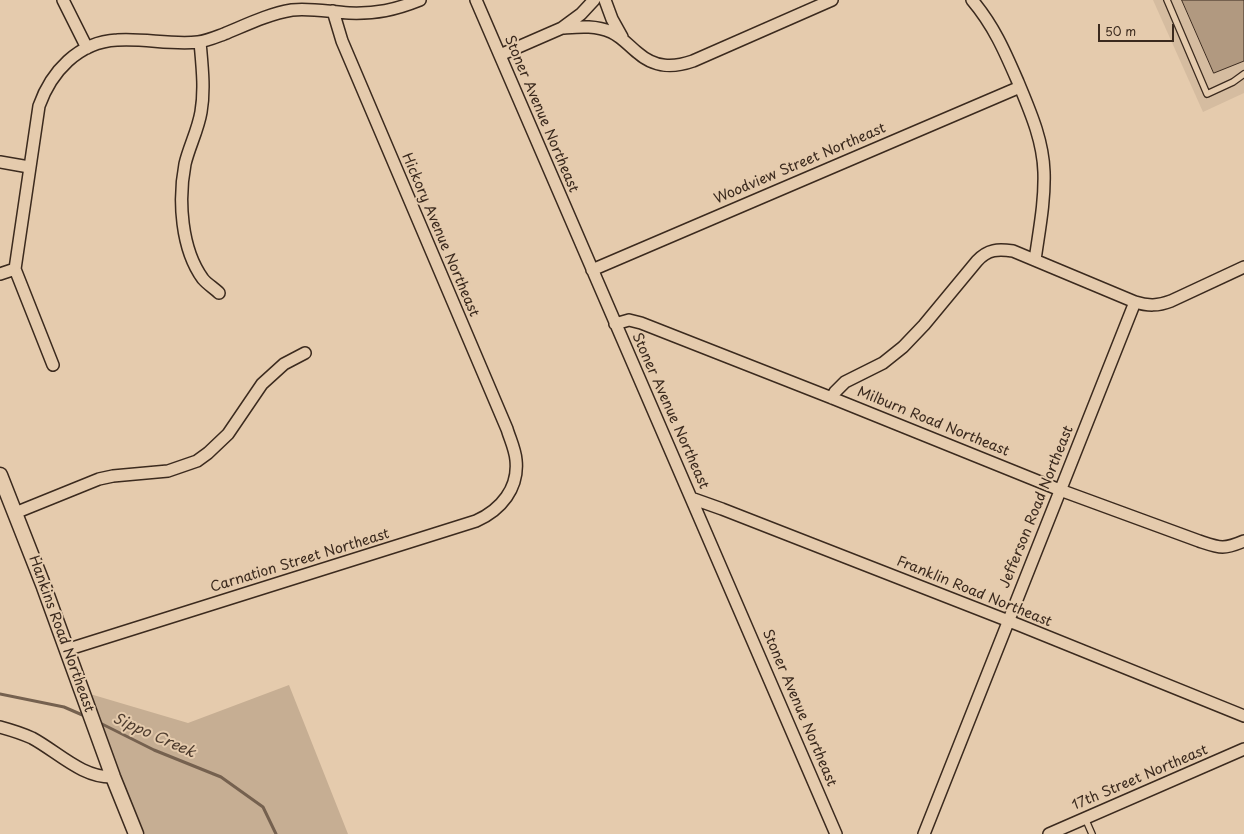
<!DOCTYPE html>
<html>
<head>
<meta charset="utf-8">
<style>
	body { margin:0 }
	#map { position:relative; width:1244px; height:834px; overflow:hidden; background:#e5cbad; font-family:"Playpen Sans",sans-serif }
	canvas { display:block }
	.scale { position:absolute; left:1098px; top:24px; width:76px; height:18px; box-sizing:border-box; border:2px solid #3b2a1e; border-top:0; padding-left:5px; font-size:12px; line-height:14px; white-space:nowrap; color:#3b2a1e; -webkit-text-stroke:3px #e5cbad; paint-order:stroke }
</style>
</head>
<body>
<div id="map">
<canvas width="1244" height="834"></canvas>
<div class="scale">50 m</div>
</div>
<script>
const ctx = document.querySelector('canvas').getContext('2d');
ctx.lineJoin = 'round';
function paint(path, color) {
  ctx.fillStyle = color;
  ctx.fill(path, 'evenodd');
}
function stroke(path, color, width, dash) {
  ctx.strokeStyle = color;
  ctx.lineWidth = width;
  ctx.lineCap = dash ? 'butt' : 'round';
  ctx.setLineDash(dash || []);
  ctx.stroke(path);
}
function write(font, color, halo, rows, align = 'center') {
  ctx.font = font + ' "Playpen Sans",sans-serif';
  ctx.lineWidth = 4;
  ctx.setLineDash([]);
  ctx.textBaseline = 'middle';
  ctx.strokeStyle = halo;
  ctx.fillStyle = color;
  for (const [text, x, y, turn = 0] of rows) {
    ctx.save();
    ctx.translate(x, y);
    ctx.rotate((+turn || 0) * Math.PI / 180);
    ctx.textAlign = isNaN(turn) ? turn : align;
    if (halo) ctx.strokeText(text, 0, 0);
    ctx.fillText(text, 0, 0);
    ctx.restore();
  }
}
paint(new Path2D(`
	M 1153,0 L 1244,0 L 1244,93 L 1203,112 Z`), '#d5bca0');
paint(new Path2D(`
	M 289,685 L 348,834 L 145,834 L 121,777 L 90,694 L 188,723 Z`), '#c6ae93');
stroke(new Path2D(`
	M 0,694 L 64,707 L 87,717
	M 98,722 L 154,750 L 221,777 L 263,807 L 276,834`), '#75614f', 3);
const building = new Path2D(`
	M 1182,0 L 1244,0 L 1244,61 L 1214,73 Z`);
paint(building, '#b19980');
stroke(building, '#3b2a1e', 1);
const service = new Path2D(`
	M 1167,0 L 1207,94 L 1233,82 L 1244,74
	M 1085,818 L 1092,834`);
const minor = new Path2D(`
	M 63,0 L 87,48
	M 476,0 L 836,834
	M 605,0 L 612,19 L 622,37
	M 972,0 C 994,26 1005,52 1018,82 C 1030,111 1043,140 1044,172 C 1045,202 1039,231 1035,260
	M 562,28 C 578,27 595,25 611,32 C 622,37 629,46 638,53 C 655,68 673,68 693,61 L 832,0
	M 200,42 C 202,65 205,89 201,112 C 198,130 189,147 185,164 C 178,200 181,249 203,279 C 207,284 214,288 219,293
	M 500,55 L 562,28 L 581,14 L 594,0
	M 0,162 L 29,167
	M 592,270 L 1020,87
	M 0,274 L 15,269
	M 615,324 L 629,320 L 641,323 L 832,398 L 1060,490 L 1199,541 C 1220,548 1223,550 1244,541
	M 53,365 L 15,269 L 39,106 C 51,72 78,42 117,40 C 144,38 171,45 198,42 C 207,41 216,37 224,34 C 246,25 268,14 292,10 C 311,8 330,12 349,13 C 376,14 395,10 420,0
	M 832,398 L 835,392 L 845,382 L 883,363 L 903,347 L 924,325 L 977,261 C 988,249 998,249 1013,251 L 1135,302 C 1148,306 1158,306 1171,301 L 1244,267
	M 691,498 L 722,509 L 1019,625 L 1244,716
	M 15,513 L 99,479 L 113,476 L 168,471 L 197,461 L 208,453 L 228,434 L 262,384 L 284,364 L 305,353
	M 66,650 L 476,521 C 501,510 519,488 516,460 C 515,449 510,439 507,429 L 342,41 L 333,11
	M 0,727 C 11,730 21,733 32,738 C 58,752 82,778 113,777
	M 924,834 L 1135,302
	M 1049,834 L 1244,749`);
const tertiary = new Path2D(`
	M 0,475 L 44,587 L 113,777 L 136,834`);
stroke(service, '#3b2a1e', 8);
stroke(minor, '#3b2a1e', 14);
stroke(tertiary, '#3b2a1e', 17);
stroke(service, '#e5cbad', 5.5);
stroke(minor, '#e5cbad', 11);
stroke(tertiary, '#e5cbad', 14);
write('14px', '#3b2a1e', '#e5cbad', [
	["Stoner Avenue Northeast",541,114,67],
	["Woodview Street Northeast",800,164,-23],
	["Hickory Avenue Northeast",440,235,67],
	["Stoner Avenue Northeast",670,411,66],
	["Milburn Road Northeast",933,422,22],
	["Jefferson Road Northeast",1037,507,-68],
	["Carnation Street Northeast",300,561,-17],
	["Franklin Road Northeast",974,592,22],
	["Hankins Road Northeast",61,634,70],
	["Stoner Avenue Northeast",799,708,67],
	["17th Street Northeast",1140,778,-23]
]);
write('italic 15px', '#4e3c2e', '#e5cbad', [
	["Sippo Creek",154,736,24]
]);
</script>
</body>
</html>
